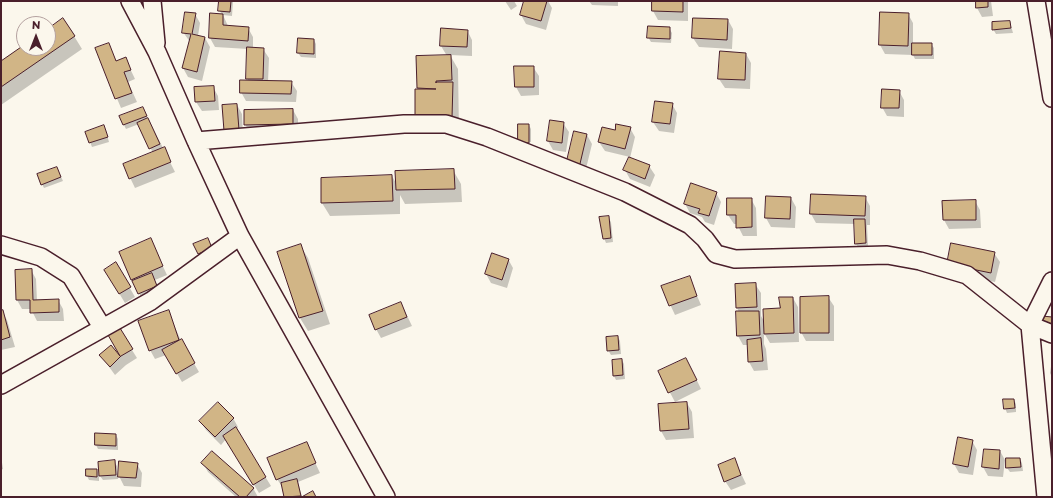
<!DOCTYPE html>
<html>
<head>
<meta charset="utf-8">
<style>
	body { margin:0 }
	#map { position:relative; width:1053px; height:498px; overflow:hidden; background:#fbf7ec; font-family:"Playpen Sans",sans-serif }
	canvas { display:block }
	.frame { position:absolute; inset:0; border:2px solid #4a1f2b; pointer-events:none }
	.north { position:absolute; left:16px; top:16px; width:40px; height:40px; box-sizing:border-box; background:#fbf7ec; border:1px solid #b4a19f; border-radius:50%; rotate:0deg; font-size:11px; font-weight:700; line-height:16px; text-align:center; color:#4a1f2b }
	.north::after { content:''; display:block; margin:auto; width:14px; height:18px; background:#4a1f2b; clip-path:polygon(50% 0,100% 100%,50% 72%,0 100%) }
</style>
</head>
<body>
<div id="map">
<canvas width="1053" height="498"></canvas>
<div class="frame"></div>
<div class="north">N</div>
</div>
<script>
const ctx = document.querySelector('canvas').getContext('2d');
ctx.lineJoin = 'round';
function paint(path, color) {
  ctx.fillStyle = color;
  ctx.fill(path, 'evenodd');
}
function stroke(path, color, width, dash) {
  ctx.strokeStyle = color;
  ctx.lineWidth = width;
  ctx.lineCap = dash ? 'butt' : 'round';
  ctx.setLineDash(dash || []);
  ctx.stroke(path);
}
paint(new Path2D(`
	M 130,1 L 146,1 L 150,14 Z
	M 220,1 L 233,1 L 232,16 L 223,15 L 228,26 L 248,28 L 253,37 L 253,48 L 263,49 L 269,58 L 268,82 L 291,82 L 297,91 L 296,102 L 246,101 L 241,92 L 248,81 L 248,49 L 215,47 L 210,38 L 211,14 L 222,15 L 220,11 Z
	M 505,1 L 514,1 L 517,6 L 511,10 Z
	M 525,1 L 548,1 L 552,8 L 546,30 L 526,24 L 521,15 Z
	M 589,1 L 618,1 L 618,6 L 592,5 Z
	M 653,1 L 688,1 L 688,21 L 658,20 L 653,11 Z
	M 977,1 L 991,1 L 993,16 L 982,17 L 977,8 Z
	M 195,14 L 200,23 L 198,36 L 205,38 L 210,47 L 202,81 L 188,77 L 183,68 L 190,42 L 183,32 Z
	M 908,14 L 913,23 L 913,44 L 931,44 L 934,48 L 934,59 L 915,59 L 913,55 L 885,54 L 880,45 Z
	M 728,20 L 733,29 L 732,49 L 699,47 L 693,38 Z
	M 1010,22 L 1013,33 L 996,34 L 993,29 Z
	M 669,28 L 672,33 L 671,43 L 651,42 L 648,37 Z
	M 48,30 L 74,36 L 82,49 L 1,105 L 1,62 L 24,46 L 24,48 L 48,48 Z
	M 467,30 L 472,40 L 472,56 L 450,55 L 458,69 L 459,131 L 418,90 L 417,57 L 447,56 L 441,46 ZM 424,87 L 437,87 L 437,90 L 424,89 Z
	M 314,40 L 316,44 L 316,58 L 301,57 L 298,53 Z
	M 108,44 L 117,62 L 125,58 L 135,79 L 128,82 L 137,102 L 121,108 L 96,49 Z
	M 746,54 L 751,63 L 750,89 L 725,88 L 719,79 Z
	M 533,67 L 539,76 L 539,95 L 521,96 L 516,87 Z
	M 213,87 L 218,96 L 219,110 L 202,111 L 196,102 Z
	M 899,91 L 904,100 L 904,117 L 887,116 L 882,107 Z
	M 672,104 L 677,113 L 674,133 L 659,131 L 653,122 Z
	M 237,105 L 242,114 L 243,139 L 230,140 Z
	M 293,110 L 298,119 L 298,133 L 250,133 L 245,124 Z
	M 145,112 L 175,172 L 135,188 L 124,165 L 153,153 L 139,124 L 126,129 L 120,117 Z
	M 563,123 L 569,132 L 566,152 L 553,150 L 548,141 Z
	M 519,125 L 529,125 L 531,129 L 531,142 L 520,141 L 520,143 L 531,144 L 531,147 L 521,146 L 519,142 Z
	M 630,128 L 635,137 L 630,158 L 649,166 L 655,175 L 650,187 L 630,179 L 625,170 L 630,157 L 605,151 L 599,142 L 615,131 Z
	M 106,131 L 109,142 L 92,147 L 86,132 Z
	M 587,135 L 592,144 L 584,177 L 572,174 Z
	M 57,168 L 63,181 L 44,188 L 42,184 Z
	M 453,170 L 461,184 L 462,202 L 405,204 L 400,195 L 400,214 L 330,216 L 322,203 L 392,176 L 397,185 Z
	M 716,193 L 721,202 L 714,225 L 705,222 L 702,217 L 690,213 L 685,204 Z
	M 865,197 L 870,206 L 870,225 L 867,225 L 868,247 L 859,248 L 856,244 L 855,224 L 816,223 L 811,214 Z
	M 791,198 L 796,207 L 795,228 L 771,227 L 766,218 Z
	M 751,199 L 756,208 L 757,236 L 743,236 L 737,224 L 734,224 L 728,215 Z
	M 975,201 L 980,210 L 981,228 L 949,229 L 944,220 L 943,202 Z
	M 608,217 L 611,222 L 613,242 L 606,243 L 604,238 Z
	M 150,239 L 167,275 L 155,280 L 162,296 L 144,303 L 132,279 Z
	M 300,245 L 308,258 L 330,324 L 308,331 L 300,318 L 278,252 Z
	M 994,253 L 1000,262 L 995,282 L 953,273 Z
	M 508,259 L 513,268 L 507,288 L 491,283 L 486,274 Z
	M 116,264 L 135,297 L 125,303 L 105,270 Z
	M 31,270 L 36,279 L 37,301 L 58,300 L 63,309 L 64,321 L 37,321 L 31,309 L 22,309 L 17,300 Z
	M 689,277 L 701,305 L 675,315 L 662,287 Z
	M 755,284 L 761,293 L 761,316 L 764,321 L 793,298 L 798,307 L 799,342 L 770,343 L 764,333 L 764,344 L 766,349 L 768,370 L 754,371 L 749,362 L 748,345 L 743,345 L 738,336 L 739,312 L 737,308 Z
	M 828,297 L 834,306 L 834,341 L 806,341 L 801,332 Z
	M 401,303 L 412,326 L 381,338 L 376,329 Z
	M 2,311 L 7,320 L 15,347 L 1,350 Z
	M 168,311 L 181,341 L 199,372 L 182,382 L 166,355 L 155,359 L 150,350 Z
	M 109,336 L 132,350 L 137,358 L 126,365 L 115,375 L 101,356 L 111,347 L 121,357 Z
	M 618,337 L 620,341 L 621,354 L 611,355 L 608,350 Z
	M 622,360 L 624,364 L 625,379 L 616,380 L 614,376 Z
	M 1052,360 L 1052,377 L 1050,373 Z
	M 691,368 L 701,389 L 675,402 L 659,372 Z
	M 1014,400 L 1016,404 L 1016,412 L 1007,413 L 1005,408 Z
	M 687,403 L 692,412 L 694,438 L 666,440 L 661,431 L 659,405 Z
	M 233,418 L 238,427 L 236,429 L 271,486 L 259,493 L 226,439 L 221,445 L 206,430 L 200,421 Z
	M 116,435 L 118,439 L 118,450 L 98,449 L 96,445 Z
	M 958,438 L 972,441 L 977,450 L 973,475 L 959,473 L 954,464 Z
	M 306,443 L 320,473 L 298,482 L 302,497 L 285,497 L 283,488 L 277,479 Z
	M 1000,451 L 1005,460 L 1003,477 L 988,476 L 983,467 Z
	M 1,456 L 3,469 L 1,470 Z
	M 734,459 L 746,484 L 731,490 L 725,481 Z
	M 1020,459 L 1022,463 L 1023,471 L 1010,472 L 1007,468 Z
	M 99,462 L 114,462 L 117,466 L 118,479 L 103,480 L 100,476 Z
	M 203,463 L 253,488 L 258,497 L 236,497 L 208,472 Z
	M 137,464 L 142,473 L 141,487 L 124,486 L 119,476 Z
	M 97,470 L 99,475 L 99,481 L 89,480 L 87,476 Z`), '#0003');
const building = new Path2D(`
	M 219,1 L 231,1 L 230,12 L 218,11 Z
	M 524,1 L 547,1 L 541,21 L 520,15 Z
	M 652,1 L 683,1 L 683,12 L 652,11 Z
	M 976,1 L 988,1 L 988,7 L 976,8 Z
	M 185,12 L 196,13 L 192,34 L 205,37 L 197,72 L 182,68 L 191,34 L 182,33 Z
	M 880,12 L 909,13 L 908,46 L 879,45 Z
	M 210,13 L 223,14 L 223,25 L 249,27 L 248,41 L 209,38 Z
	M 63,18 L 75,36 L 1,87 L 1,61 L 24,45 L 24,48 L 48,48 L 48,29 Z
	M 693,18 L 728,19 L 727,40 L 692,38 Z
	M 1010,21 L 1011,28 L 992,30 L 992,22 Z
	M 648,26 L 670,27 L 670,39 L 647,38 Z
	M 441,28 L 468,30 L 467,47 L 440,46 Z
	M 298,38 L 314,39 L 314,54 L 297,53 Z
	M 109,43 L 116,61 L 126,57 L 131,70 L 124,72 L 132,93 L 115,99 L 95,48 Z
	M 912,43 L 932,43 L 932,55 L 912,55 Z
	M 247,47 L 264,48 L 263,79 L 246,79 Z
	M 720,51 L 746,53 L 745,80 L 718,79 Z
	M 451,55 L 452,80 L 436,81 L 436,83 L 436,82 L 453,82 L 452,118 L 415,117 L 415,89 L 436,89 L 417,88 L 416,56 Z
	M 514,66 L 534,66 L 534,87 L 515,87 Z
	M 240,80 L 292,81 L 291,94 L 240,93 Z
	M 214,86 L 215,101 L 195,102 L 194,87 Z
	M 882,89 L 900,90 L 899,108 L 881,108 Z
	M 655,101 L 673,103 L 670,124 L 652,122 Z
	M 237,104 L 239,130 L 224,131 L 222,105 Z
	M 143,107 L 147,116 L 123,125 L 119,116 Z
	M 293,109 L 293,124 L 244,125 L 244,110 Z
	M 148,118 L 160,144 L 149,149 L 137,123 Z
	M 550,120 L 564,122 L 562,143 L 547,141 Z
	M 518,124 L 529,124 L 529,143 L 518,142 Z
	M 616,124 L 631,127 L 625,149 L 598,142 L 602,127 L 615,130 Z
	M 104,125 L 108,137 L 89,143 L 85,132 Z
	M 574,131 L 587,134 L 579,168 L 566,165 Z
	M 165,147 L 171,162 L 129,179 L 123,164 Z
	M 629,157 L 650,165 L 645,179 L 623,170 Z
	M 57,167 L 61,177 L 41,185 L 37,174 Z
	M 454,169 L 455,189 L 396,190 L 395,171 Z
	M 392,175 L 393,201 L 321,203 L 321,178 Z
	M 691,183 L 717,192 L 709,216 L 698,213 L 700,209 L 684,204 Z
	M 811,194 L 866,196 L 865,216 L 810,214 Z
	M 766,196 L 791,197 L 790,219 L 765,218 Z
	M 727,198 L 752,198 L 752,227 L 736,228 L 736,215 L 727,215 Z
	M 976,200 L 976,220 L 943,220 L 942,201 Z
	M 609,216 L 611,238 L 603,239 L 599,217 Z
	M 854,219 L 865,219 L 866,243 L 855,244 Z
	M 151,238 L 163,266 L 131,280 L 119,252 Z
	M 208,238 L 212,248 L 198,254 L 193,244 Z
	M 951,243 L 995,252 L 991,273 L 947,264 Z
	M 301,244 L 323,311 L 299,318 L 277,252 Z
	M 492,253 L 509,259 L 502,280 L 485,274 Z
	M 116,262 L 131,287 L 119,294 L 104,270 Z
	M 32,269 L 33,300 L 59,299 L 59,312 L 30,313 L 30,300 L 16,300 L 15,270 Z
	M 152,273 L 157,286 L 138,294 L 132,281 Z
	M 690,276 L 697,296 L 669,306 L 661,286 Z
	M 756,283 L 757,307 L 736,308 L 735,284 Z
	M 829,296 L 829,333 L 800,333 L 800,297 Z
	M 779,297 L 793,297 L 794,333 L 764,334 L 763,309 L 780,308 Z
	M 401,302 L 407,317 L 375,330 L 369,315 Z
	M 3,310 L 10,337 L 1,340 L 1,311 Z
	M 169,310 L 179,340 L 149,351 L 138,321 Z
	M 736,311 L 759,311 L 760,335 L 737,336 Z
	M 1042,316 L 1052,317 L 1052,333 L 1039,331 Z
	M 120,328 L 133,349 L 121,356 L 110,367 L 99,355 L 111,345 L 120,356 L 108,335 Z
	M 618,336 L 619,350 L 607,351 L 606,337 Z
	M 761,338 L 763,361 L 748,362 L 747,340 Z
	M 182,339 L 195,363 L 176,374 L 162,350 Z
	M 686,358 L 697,380 L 668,393 L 658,371 Z
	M 622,359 L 623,375 L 613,376 L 612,360 Z
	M 1003,399 L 1014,399 L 1015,408 L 1004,409 Z
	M 218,402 L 234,418 L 215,437 L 199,421 Z
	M 687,402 L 689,429 L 660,431 L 658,404 Z
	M 236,427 L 266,477 L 253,485 L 223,436 Z
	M 95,433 L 116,434 L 116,446 L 95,445 Z
	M 958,437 L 973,440 L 968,467 L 953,464 Z
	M 307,442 L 316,463 L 276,480 L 267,458 Z
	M 984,449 L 1000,450 L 999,469 L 982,467 Z
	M 212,451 L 254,488 L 246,497 L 240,497 L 201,463 Z
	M 735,458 L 741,475 L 724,482 L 718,465 Z
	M 1006,458 L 1020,458 L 1021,467 L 1006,468 Z
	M 115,460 L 116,475 L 99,476 L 98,462 Z
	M 119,461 L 138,463 L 136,478 L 118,477 Z
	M 86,469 L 97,469 L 97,477 L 86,476 Z
	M 297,479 L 301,496 L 284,497 L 281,483 Z
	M 313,491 L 316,497 L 302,497 Z`);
paint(building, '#d1b586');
stroke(building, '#4a1f2b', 1);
const minor = new Path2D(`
	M 130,1 L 157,52 L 196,141 L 240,236 L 386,497
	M 152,1 L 156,43
	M 1036,1 L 1052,98
	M 196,141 L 404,124 L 446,124 L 487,137 L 625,192 L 690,225 L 705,239 L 716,254 L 735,259 L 887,255 L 920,261 L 967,275 L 1030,325 L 1052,334
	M 1,245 L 41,257 L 71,276 L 102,327
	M 1,385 L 151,301 L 240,236
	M 1046,497 L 1030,325 L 1052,281`);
stroke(minor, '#4a1f2b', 20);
stroke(minor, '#fbf7ec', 17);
</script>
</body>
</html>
